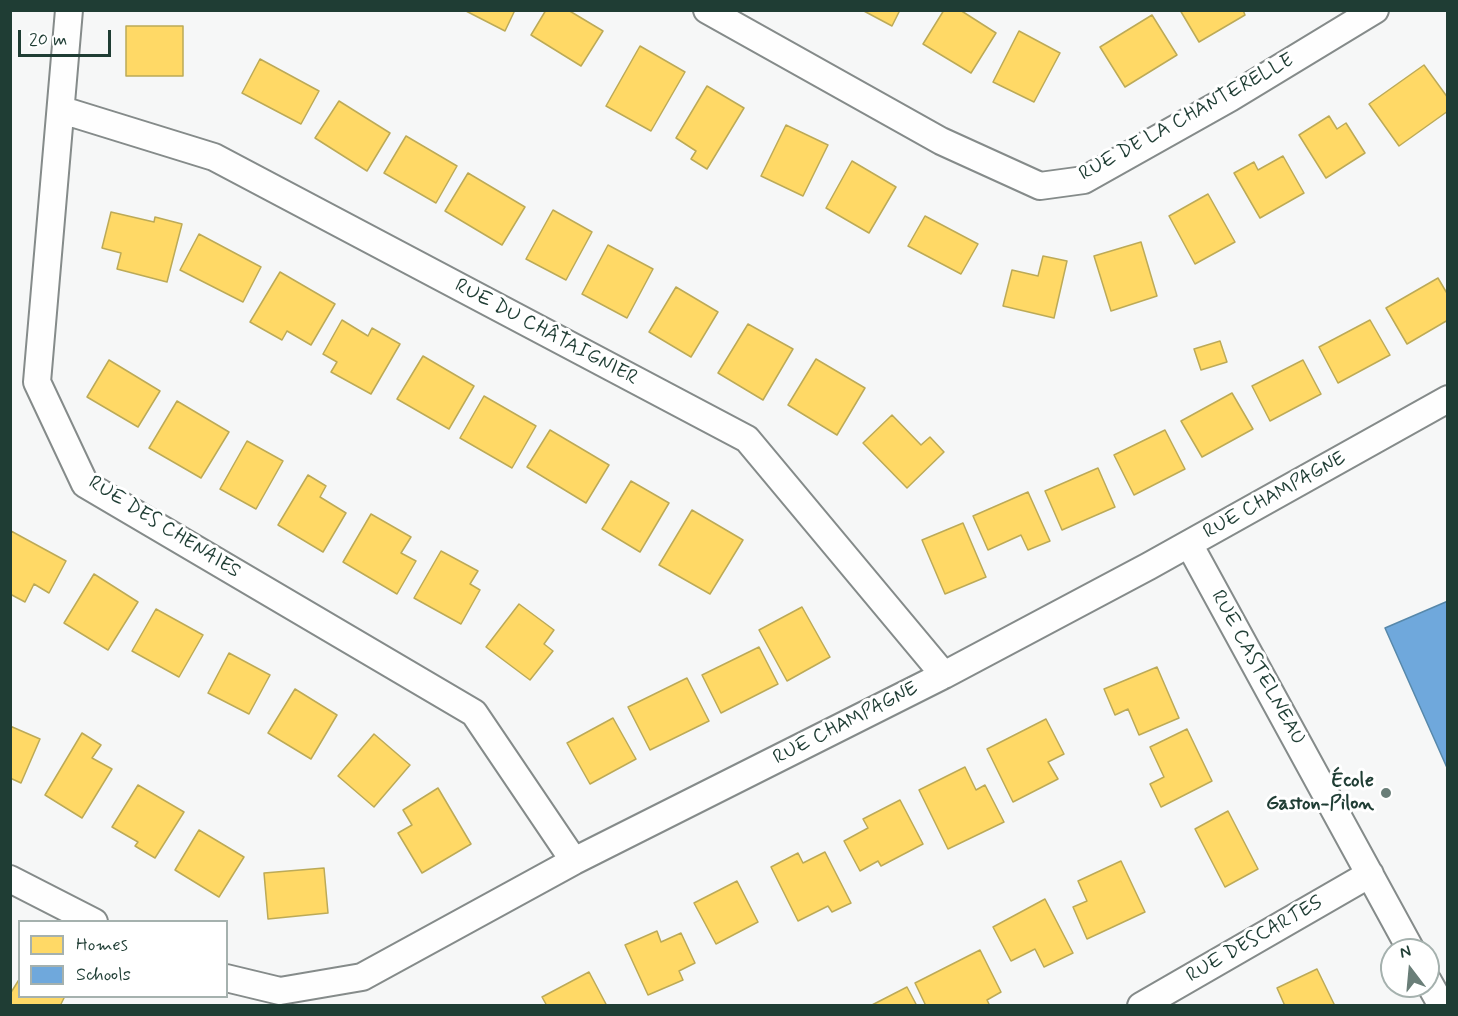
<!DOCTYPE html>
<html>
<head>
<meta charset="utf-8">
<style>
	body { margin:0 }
	#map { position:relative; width:1458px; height:1016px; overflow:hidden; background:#f6f7f7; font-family:Mynerve,sans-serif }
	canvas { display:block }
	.frame { position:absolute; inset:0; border:12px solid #1f3d34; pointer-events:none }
	.legend { position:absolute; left:18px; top:920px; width:210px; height:78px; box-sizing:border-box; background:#fff; border:2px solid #a5b1ae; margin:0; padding:8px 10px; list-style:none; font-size:18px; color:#1f3d34 }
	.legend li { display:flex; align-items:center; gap:12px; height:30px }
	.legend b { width:30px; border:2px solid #a5b1ae }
	.north { position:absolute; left:1380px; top:938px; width:60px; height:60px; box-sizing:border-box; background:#fff; border:2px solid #a5b1ae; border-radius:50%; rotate:344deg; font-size:16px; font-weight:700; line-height:24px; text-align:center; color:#1f3d34 }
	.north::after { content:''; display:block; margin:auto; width:21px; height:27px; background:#6a7e78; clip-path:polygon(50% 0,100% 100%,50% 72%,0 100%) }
	.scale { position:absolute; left:18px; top:30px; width:93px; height:27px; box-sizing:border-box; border:3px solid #1f3d34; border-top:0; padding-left:8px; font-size:18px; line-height:21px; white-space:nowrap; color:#1f3d34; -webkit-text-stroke:4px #fff; paint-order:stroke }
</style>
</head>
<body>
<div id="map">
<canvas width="1458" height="1016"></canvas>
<div class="frame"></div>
<ul class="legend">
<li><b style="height:16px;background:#ffd966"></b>Homes</li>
<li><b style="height:16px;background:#6fa8dc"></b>Schools</li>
</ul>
<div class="north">N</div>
<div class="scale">20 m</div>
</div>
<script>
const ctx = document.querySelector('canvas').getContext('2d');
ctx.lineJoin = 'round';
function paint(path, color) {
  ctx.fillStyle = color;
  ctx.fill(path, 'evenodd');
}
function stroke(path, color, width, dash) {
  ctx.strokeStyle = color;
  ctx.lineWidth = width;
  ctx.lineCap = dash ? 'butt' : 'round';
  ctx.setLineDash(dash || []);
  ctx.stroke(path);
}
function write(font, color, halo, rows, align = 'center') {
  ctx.font = font + ' Mynerve,sans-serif';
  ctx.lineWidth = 6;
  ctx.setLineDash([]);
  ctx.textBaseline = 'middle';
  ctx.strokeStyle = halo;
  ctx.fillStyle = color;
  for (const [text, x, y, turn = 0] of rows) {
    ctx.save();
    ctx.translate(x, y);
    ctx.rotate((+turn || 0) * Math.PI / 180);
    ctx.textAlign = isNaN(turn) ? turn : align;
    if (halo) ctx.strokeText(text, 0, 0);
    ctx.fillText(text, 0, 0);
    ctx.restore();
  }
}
const homes = new Path2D(`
	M 464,10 L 515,10 L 505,31 Z
	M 546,10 L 568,10 L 603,31 L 581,66 L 531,35 Z
	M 862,10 L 900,10 L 892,26 Z
	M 944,10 L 960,10 L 996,33 L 971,73 L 923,44 Z
	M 1180,10 L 1243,10 L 1245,15 L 1199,42 Z
	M 1152,15 L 1177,55 L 1125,87 L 1100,47 Z
	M 126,26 L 183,26 L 183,76 L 126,76 Z
	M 1019,31 L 1060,53 L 1034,102 L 993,82 Z
	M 640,46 L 685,72 L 651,131 L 606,106 Z
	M 260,59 L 319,91 L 301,124 L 242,93 Z
	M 1424,65 L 1448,98 L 1448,111 L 1399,146 L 1369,104 Z
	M 707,86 L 744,108 L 707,169 L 691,159 L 696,151 L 676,138 Z
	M 339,101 L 390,133 L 367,171 L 315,138 Z
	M 1329,116 L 1337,129 L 1346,123 L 1365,153 L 1326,178 L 1299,135 Z
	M 786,125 L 828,145 L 803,196 L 761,176 Z
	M 406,136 L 457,166 L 436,203 L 384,173 Z
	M 1283,156 L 1304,193 L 1260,218 L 1234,173 L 1254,162 L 1258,170 Z
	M 852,161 L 896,187 L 869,233 L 826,208 Z
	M 468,173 L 525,207 L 502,245 L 445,211 Z
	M 1208,194 L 1235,242 L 1195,264 L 1169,216 Z
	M 553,210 L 592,232 L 566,280 L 526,259 Z
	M 111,212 L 154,222 L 155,217 L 182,224 L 167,282 L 117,269 L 121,253 L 102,248 Z
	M 925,216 L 978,244 L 961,274 L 908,246 Z
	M 199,234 L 261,267 L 243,302 L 180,270 Z
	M 1141,242 L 1157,296 L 1111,311 L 1094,256 Z
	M 608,245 L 653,269 L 627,318 L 582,294 Z
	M 1043,256 L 1067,261 L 1054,318 L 1003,306 L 1012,270 L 1038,276 Z
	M 280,272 L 335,304 L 311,345 L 287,331 L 282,340 L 250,322 Z
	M 1438,278 L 1448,295 L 1448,320 L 1407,344 L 1386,308 Z
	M 676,287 L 718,312 L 691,357 L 649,332 Z
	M 342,320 L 368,336 L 372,328 L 400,344 L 371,394 L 331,372 L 337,362 L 323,354 Z
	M 1370,320 L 1390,355 L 1338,383 L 1319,347 Z
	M 748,324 L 793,349 L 763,400 L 718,373 Z
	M 1220,341 L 1227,362 L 1201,370 L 1194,349 Z
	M 423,356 L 474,386 L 449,429 L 397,399 Z
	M 816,359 L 865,388 L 837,435 L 788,405 Z
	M 109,360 L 160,391 L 138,427 L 87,397 Z
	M 1303,360 L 1321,394 L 1270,421 L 1252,386 Z
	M 1232,393 L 1253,429 L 1202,457 L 1181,421 Z
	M 484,396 L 536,426 L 512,468 L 460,438 Z
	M 177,401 L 229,432 L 201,478 L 149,448 Z
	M 892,415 L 921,445 L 930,437 L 944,452 L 907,488 L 863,443 Z
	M 550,430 L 609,465 L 586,503 L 527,467 Z
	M 1165,430 L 1185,469 L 1134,495 L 1114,455 Z
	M 247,441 L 283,461 L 256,509 L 220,489 Z
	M 1098,468 L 1115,507 L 1062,530 L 1045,491 Z
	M 308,475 L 326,486 L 320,497 L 346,513 L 323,552 L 278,525 Z
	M 631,481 L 669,503 L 640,552 L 602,529 Z
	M 1028,492 L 1050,541 L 1028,550 L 1021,535 L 988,550 L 973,516 Z
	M 692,510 L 743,540 L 710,594 L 659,565 Z
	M 371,514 L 411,537 L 401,553 L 416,561 L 397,594 L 343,562 Z
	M 963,523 L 986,577 L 945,594 L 922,540 Z
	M 11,531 L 66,561 L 49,593 L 34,584 L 25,602 L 10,594 Z
	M 441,551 L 478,571 L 470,584 L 480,590 L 461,624 L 414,598 Z
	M 94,574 L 138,602 L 108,650 L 64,623 Z
	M 519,604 L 554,630 L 544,644 L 553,651 L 530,680 L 486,647 Z
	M 802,607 L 830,657 L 787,681 L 759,630 Z
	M 156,609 L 203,635 L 179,677 L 132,651 Z
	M 759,647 L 778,684 L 721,713 L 702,675 Z
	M 229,653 L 270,675 L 249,714 L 208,693 Z
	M 1157,667 L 1179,718 L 1139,735 L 1128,709 L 1115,715 L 1104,689 Z
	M 687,678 L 709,721 L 650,750 L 628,707 Z
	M 295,689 L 337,715 L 311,759 L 268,733 Z
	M 613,718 L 636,759 L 590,784 L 567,743 Z
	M 1046,719 L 1064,754 L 1048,762 L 1058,779 L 1013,802 L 987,749 Z
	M 10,726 L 40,739 L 21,783 L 10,778 Z
	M 1187,729 L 1212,781 L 1161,807 L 1150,784 L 1164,777 L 1150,747 Z
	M 82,733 L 101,745 L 92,758 L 112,769 L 82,818 L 45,795 Z
	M 374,734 L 410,765 L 374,807 L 338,776 Z
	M 965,767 L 976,790 L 985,785 L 1004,822 L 948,849 L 919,790 Z
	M 138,785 L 184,812 L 155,858 L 135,846 L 138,842 L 112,827 Z
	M 438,788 L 471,844 L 422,873 L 398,833 L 412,825 L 403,810 Z
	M 900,800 L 923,844 L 881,866 L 878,861 L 860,871 L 844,841 L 868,828 L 863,819 Z
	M 1228,811 L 1258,869 L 1225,887 L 1195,829 Z
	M 199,830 L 244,857 L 219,897 L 175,870 Z
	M 825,852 L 851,903 L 832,912 L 828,906 L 798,921 L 771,867 L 798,853 L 803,863 Z
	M 1121,861 L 1145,912 L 1087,939 L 1073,907 L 1087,901 L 1078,881 Z
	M 324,868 L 328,913 L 268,919 L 264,873 Z
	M 737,881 L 758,922 L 716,944 L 694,903 Z
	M 1045,899 L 1073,953 L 1044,967 L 1035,949 L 1011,961 L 993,927 Z
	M 657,931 L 661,942 L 681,933 L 695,963 L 679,971 L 683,980 L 648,995 L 625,945 Z
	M 980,950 L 1001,992 L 987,1000 L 990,1006 L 926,1006 L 915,983 Z
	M 1317,969 L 1335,1006 L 1285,1006 L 1277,988 Z
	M 589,972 L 607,1006 L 547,1006 L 542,997 Z
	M 20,978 L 20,996 L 65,996 L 60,1006 L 10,1006 L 10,994 Z
	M 907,987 L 917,1006 L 870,1006 Z`);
paint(homes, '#ffd966');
stroke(homes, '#bcaa57', 1.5);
const schools = new Path2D(`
	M 1448,601 L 1448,770 L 1385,628 Z`);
paint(schools, '#6fa8dc');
stroke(schools, '#5788aa', 1.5);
const minor = new Path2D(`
	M 69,10 L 37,382 L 85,484 L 474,713 L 574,861
	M 707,10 L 941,141 L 1040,186 L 1084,180 L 1230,98 L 1375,10
	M 62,110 L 214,157 L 747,439 L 944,675
	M 1189,544 L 1411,950
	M 10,879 L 94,922
	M 226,978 L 280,991 L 362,977 L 574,861 L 944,675 L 1149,566 L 1448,399
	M 1428,981 L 1442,1006
	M 1141,1006 L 1370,874`);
stroke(minor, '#858b8a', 30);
stroke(minor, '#fefefe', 26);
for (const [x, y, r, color] of [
	[1386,793,6,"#6a7e78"]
]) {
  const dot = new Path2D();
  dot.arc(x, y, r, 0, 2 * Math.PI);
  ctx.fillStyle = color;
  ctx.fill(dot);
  stroke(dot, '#fff', 2);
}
write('20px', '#1f3d34', '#fff', [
	["RUE DE LA CHANTERELLE",1187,118,-29],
	["RUE DU CHÂTAIGNIER",546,333,28],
	["RUE CHAMPAGNE",1275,496,-29],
	["RUE DES CHENAIES",164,528,32],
	["RUE CASTELNEAU",1257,668,61],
	["RUE CHAMPAGNE",846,724,-27],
	["RUE DESCARTES",1255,940,-30]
]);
write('bold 20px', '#1f3d34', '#fff', [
	["École",1374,782],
	["Gaston-Pilon",1374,805]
], 'right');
</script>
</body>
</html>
